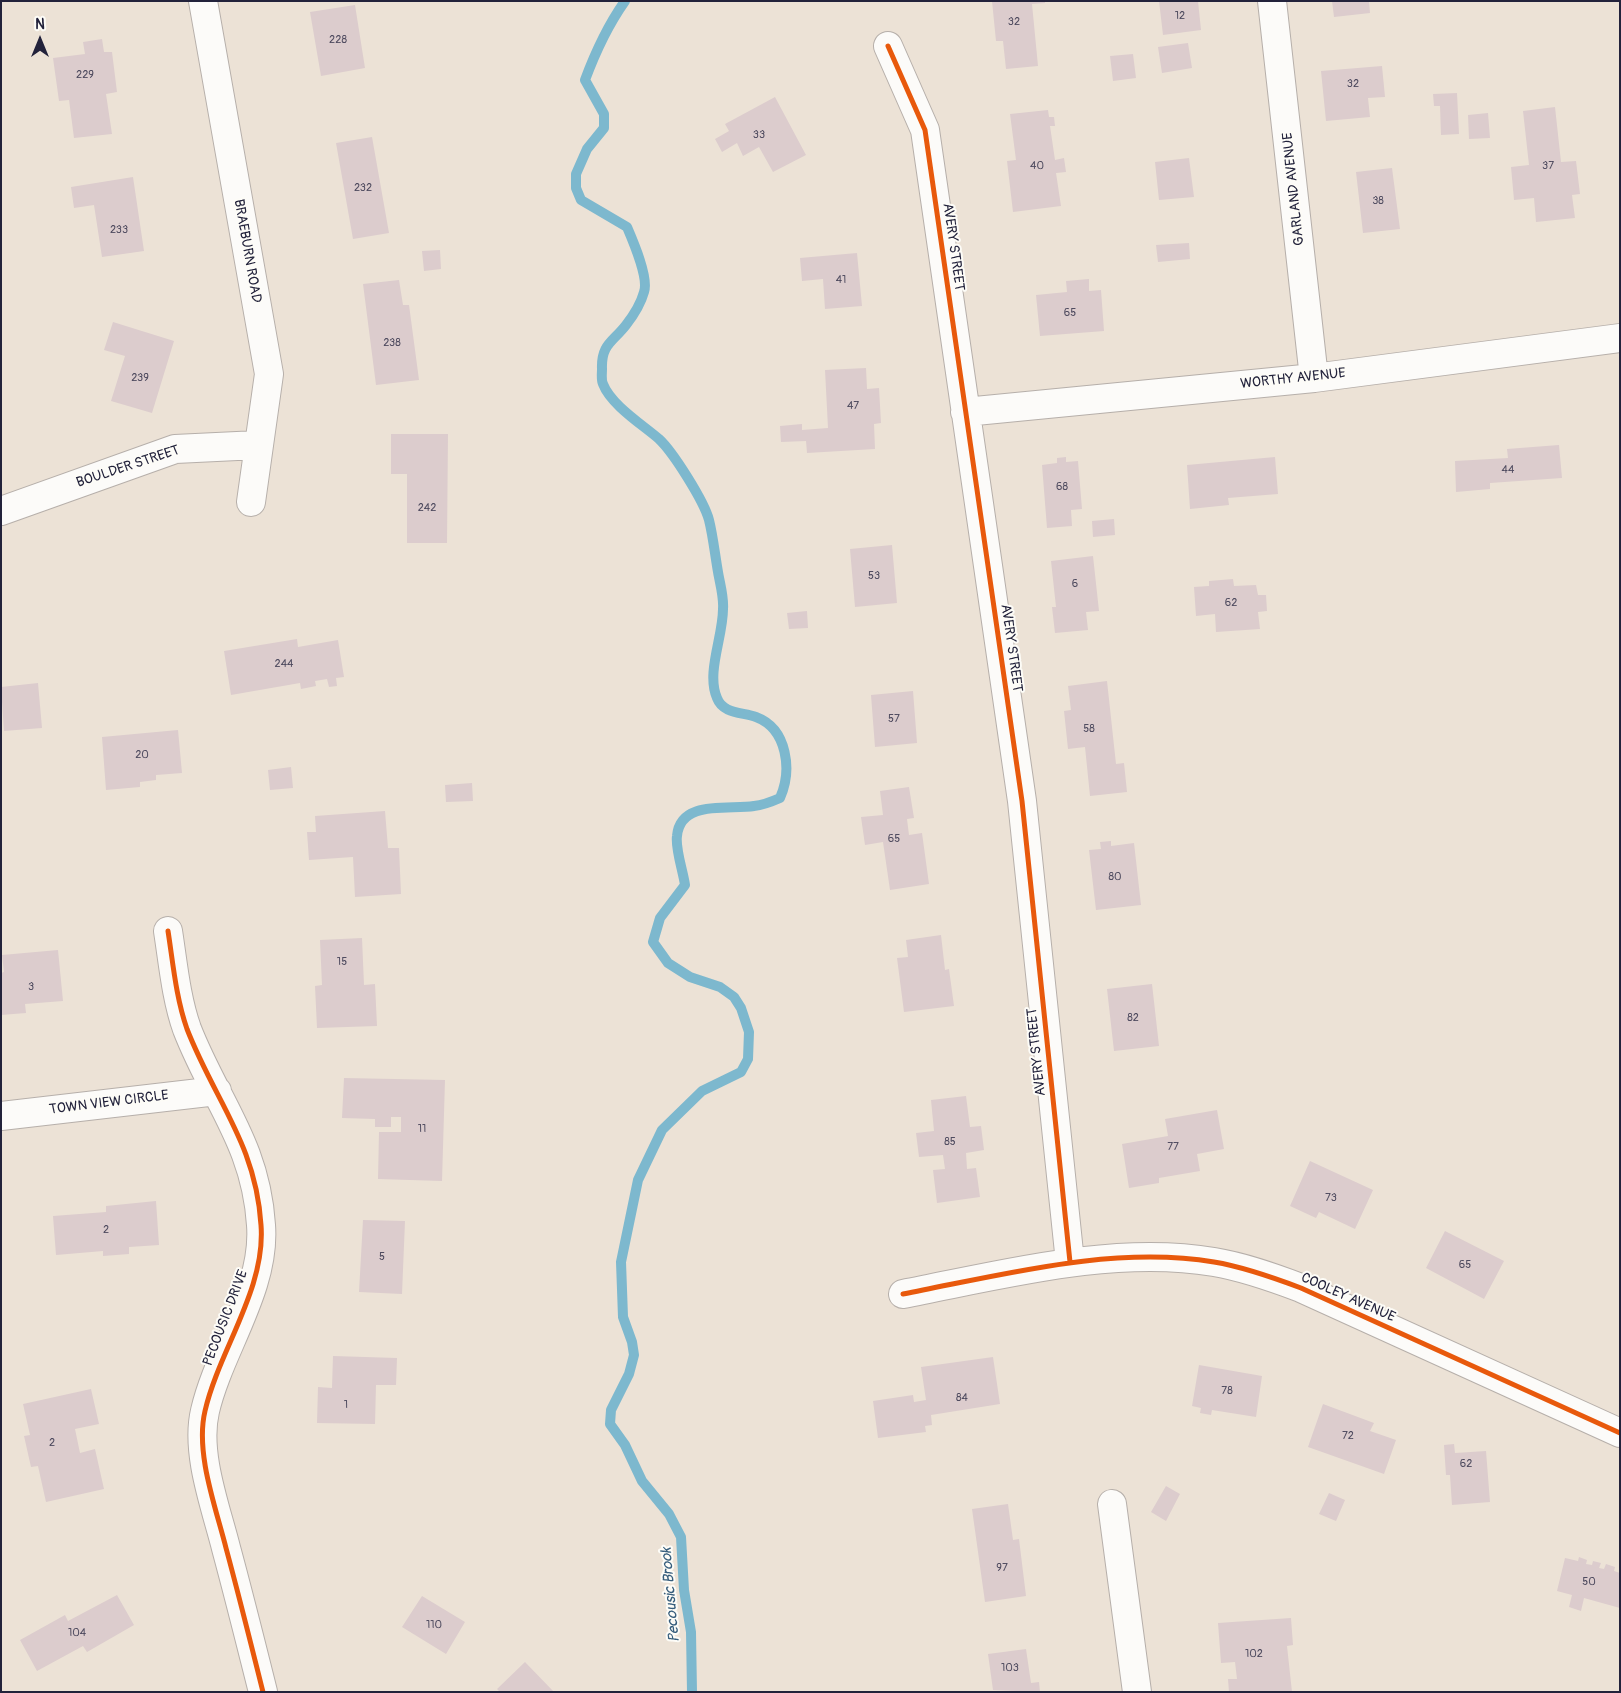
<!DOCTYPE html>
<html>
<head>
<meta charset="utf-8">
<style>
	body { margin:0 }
	#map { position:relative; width:1621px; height:1693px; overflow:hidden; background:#ece2d6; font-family:Pangolin,sans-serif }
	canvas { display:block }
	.frame { position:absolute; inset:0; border:2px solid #22223b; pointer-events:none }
	.north { position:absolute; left:15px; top:15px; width:50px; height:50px; -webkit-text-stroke:4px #fdfcf7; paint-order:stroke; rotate:0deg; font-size:14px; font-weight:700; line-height:20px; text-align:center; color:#22223b }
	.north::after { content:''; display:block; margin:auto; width:18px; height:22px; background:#22223b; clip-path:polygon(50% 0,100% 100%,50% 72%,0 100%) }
</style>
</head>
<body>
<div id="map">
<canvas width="1621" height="1693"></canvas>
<div class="frame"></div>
<div class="north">N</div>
</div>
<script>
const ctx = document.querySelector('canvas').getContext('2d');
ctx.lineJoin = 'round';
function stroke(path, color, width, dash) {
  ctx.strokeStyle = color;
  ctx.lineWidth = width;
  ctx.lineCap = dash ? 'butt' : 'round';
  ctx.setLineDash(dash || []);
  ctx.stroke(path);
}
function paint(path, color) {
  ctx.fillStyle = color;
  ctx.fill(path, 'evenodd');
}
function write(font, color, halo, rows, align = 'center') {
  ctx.font = font + ' Pangolin,sans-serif';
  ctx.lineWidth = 4;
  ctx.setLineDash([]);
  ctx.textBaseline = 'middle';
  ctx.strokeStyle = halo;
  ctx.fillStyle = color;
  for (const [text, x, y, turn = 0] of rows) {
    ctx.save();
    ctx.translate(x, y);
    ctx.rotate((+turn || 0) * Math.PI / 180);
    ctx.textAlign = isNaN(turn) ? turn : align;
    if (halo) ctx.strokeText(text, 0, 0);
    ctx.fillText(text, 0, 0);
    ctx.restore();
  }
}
stroke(new Path2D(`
	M 625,1 C 608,25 595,53 585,80 L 604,114 L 604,128 L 587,149 L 576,174 L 576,188 L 581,200 L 627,227 C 633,241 649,278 644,292 C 641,303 633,316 626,325 C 613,342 601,344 602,369 C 602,374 601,380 603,384 C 611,405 643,425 659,439 C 673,452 704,501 709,520 C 713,536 715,555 718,572 C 720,584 724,597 723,609 C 723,637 706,673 717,698 C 723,714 742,712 756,717 C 788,729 792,771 780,798 C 771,802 764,805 754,806 C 730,810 680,799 677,836 C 675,848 683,871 685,885 L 660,918 L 653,942 L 668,963 L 690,977 L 720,987 L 734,997 L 741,1008 L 749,1032 L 748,1059 L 741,1072 L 702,1091 L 662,1130 L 638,1180 L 621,1262 L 623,1317 L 632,1342 L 634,1355 L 629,1374 L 611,1410 L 610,1424 L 625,1445 L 642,1481 L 669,1514 L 681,1537 L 684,1590 L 691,1632 L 692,1692`), '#7db8ce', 10);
paint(new Path2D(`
	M 992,1 L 1045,1 L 1045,3 L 1032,4 L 1038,66 L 1006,69 L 1003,41 L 996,41 Z
	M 1159,1 L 1198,1 L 1201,30 L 1163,35 Z
	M 1332,1 L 1369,1 L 1370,13 L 1334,17 Z
	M 355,5 L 365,68 L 321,76 L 310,12 Z
	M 102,39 L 104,52 L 112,52 L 117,92 L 106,94 L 112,134 L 74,138 L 69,100 L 59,101 L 53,58 L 85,54 L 83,42 Z
	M 1188,43 L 1192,68 L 1162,73 L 1158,47 Z
	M 1133,54 L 1136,78 L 1113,81 L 1110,56 Z
	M 1382,66 L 1385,97 L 1368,98 L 1370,117 L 1326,121 L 1321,71 Z
	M 1457,93 L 1459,134 L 1441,135 L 1440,106 L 1434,106 L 1433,94 Z
	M 775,97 L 806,155 L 773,172 L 759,147 L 743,156 L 737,143 L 722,152 L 715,139 L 729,131 L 725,124 Z
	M 1555,107 L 1561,162 L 1576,161 L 1580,194 L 1572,195 L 1575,218 L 1536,222 L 1534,198 L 1514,200 L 1511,167 L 1529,165 L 1523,111 Z
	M 1048,110 L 1049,117 L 1054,117 L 1055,126 L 1050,126 L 1055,160 L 1064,158 L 1066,172 L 1056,173 L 1061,206 L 1013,212 L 1007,161 L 1016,160 L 1010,114 Z
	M 1488,113 L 1490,138 L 1469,139 L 1468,115 Z
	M 372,137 L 389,233 L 353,239 L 336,143 Z
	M 1189,158 L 1194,197 L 1159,200 L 1155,162 Z
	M 1392,168 L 1400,229 L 1363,233 L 1356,172 Z
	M 133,177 L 144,251 L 102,257 L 94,205 L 74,208 L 71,187 Z
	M 1189,243 L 1190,259 L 1158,262 L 1156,245 Z
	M 440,250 L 441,269 L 424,271 L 422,251 Z
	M 857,253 L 862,306 L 825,309 L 823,279 L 802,281 L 800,258 Z
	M 1089,279 L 1089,291 L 1101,290 L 1104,331 L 1040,336 L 1036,295 L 1067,292 L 1066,281 Z
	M 399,280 L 403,305 L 409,305 L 419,380 L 376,385 L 363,284 Z
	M 113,322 L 174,341 L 152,413 L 111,401 L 125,356 L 104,350 Z
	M 866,368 L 867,389 L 879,388 L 881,423 L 874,424 L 875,449 L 807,453 L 806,441 L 781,442 L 780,426 L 802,424 L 802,430 L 828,428 L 825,370 Z
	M 391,434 L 448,434 L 447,543 L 407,543 L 407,474 L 391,474 Z
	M 1559,445 L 1562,478 L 1490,483 L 1490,489 L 1456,492 L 1455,461 L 1508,458 L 1507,449 Z
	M 1066,457 L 1066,462 L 1078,461 L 1082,509 L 1071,510 L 1072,526 L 1047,528 L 1042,465 L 1057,463 L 1057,458 Z
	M 1275,457 L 1278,494 L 1228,498 L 1229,505 L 1190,509 L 1187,465 Z
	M 1114,519 L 1115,535 L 1093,537 L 1092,521 Z
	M 892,545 L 897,603 L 855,607 L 850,549 Z
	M 1093,556 L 1099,611 L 1086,612 L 1088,630 L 1055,633 L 1052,607 L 1056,607 L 1051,561 Z
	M 1233,579 L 1234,586 L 1256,585 L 1258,595 L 1266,595 L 1267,611 L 1258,612 L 1260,629 L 1216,632 L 1215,614 L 1196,616 L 1194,587 L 1209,586 L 1209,581 Z
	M 807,611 L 808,628 L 789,629 L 787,613 Z
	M 297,639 L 298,647 L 338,640 L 344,677 L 336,678 L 337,686 L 329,687 L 327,679 L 315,681 L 316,686 L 301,689 L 300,683 L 231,695 L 224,651 Z
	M 1107,681 L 1116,764 L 1124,763 L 1127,792 L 1090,796 L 1085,747 L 1068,749 L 1064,711 L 1071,710 L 1068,686 Z
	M 38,683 L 42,728 L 4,731 L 1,687 Z
	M 913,691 L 917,743 L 875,747 L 871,695 Z
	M 178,730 L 182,773 L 156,775 L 156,780 L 140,782 L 140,787 L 106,790 L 102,737 Z
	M 291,767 L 293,788 L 270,790 L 268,770 Z
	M 472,783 L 473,801 L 446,802 L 445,785 Z
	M 909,787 L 914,818 L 907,819 L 909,835 L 922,833 L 929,884 L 890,890 L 883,842 L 865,845 L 861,817 L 883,815 L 880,791 Z
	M 385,811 L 388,848 L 399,848 L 401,894 L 355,897 L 353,857 L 309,860 L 307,832 L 316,832 L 315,816 Z
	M 1111,841 L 1111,846 L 1134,843 L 1141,905 L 1096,910 L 1089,850 L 1101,849 L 1100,842 Z
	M 941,935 L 945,970 L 949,969 L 954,1006 L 904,1012 L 897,958 L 908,957 L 906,940 Z
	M 362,938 L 364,985 L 375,984 L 377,1026 L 317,1028 L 315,986 L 322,985 L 320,940 Z
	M 58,950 L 63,1001 L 25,1004 L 26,1013 L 1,1015 L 1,973 L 4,972 L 2,955 Z
	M 1152,984 L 1159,1046 L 1114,1051 L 1107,989 Z
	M 344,1078 L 445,1080 L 442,1181 L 378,1179 L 379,1132 L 401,1132 L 401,1117 L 391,1117 L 391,1127 L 375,1127 L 375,1119 L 342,1118 Z
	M 966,1096 L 970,1127 L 981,1126 L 984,1150 L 966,1153 L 967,1169 L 976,1168 L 980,1197 L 937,1203 L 933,1170 L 945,1169 L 943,1155 L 919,1157 L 916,1133 L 934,1131 L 931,1100 Z
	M 1217,1110 L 1224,1149 L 1197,1154 L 1200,1171 L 1159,1178 L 1159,1183 L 1129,1188 L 1122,1144 L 1168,1136 L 1165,1119 Z
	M 1310,1161 L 1373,1190 L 1355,1229 L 1319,1212 L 1316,1218 L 1290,1206 Z
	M 156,1201 L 159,1245 L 129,1247 L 129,1254 L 103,1256 L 103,1251 L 56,1255 L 53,1216 L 106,1212 L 106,1206 Z
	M 363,1220 L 405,1221 L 402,1294 L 359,1292 Z
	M 1445,1231 L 1504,1261 L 1484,1299 L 1426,1268 Z
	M 333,1356 L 397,1358 L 396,1385 L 376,1385 L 375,1424 L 317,1423 L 318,1387 L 332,1388 Z
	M 993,1357 L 1000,1404 L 931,1415 L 932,1425 L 925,1426 L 926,1432 L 878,1438 L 873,1401 L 913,1395 L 914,1402 L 926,1400 L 921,1367 Z
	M 1199,1365 L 1262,1376 L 1256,1417 L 1212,1410 L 1211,1415 L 1200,1413 L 1201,1408 L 1192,1406 Z
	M 91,1389 L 99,1424 L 75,1429 L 80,1453 L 95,1449 L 104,1489 L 46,1502 L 38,1466 L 31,1467 L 24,1436 L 30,1435 L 23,1404 Z
	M 1323,1404 L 1374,1423 L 1370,1431 L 1396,1440 L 1384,1474 L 1308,1447 Z
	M 1454,1444 L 1455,1453 L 1486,1451 L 1490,1502 L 1452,1505 L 1450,1475 L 1446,1475 L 1444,1445 Z
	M 1166,1486 L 1180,1494 L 1166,1521 L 1151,1512 Z
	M 1329,1493 L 1345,1500 L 1336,1521 L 1319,1514 Z
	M 1008,1504 L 1013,1540 L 1019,1539 L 1026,1596 L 985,1602 L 972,1509 Z
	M 1579,1557 L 1587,1560 L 1586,1564 L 1592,1565 L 1593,1561 L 1601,1563 L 1599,1568 L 1604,1569 L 1606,1564 L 1615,1567 L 1614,1571 L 1620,1573 L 1620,1608 L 1584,1598 L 1581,1611 L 1569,1607 L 1572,1595 L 1557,1591 L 1565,1558 L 1578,1561 Z
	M 117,1595 L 134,1625 L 87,1652 L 83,1646 L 37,1671 L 20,1640 L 65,1615 L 68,1621 Z
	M 422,1596 L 465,1622 L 446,1654 L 402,1627 Z
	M 1291,1618 L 1293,1645 L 1287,1646 L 1292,1692 L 1229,1692 L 1228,1679 L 1237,1679 L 1235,1662 L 1221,1663 L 1218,1623 Z
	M 1026,1649 L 1031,1683 L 1039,1682 L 1040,1692 L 993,1690 L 988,1654 Z
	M 525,1662 L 554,1692 L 500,1692 L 497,1689 Z`), '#dccccd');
const minor = new Path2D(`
	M 203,1 L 269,374 L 251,502
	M 1272,1 L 1314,378
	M 888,46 L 925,130 L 1022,801 L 1070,1262
	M 965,412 L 1314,378 L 1620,338
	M 1,511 L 175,449 L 258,445
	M 168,931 C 173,963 176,998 187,1029 C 215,1101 256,1144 261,1225 C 266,1289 219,1350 205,1411 C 195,1453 216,1508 226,1548 C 239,1596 251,1644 263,1692
	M 1,1116 L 217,1091
	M 903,1294 C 1002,1275 1113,1245 1214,1262 C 1244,1267 1272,1277 1301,1288 L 1620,1433
	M 1112,1504 L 1137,1692`);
stroke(minor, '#b6afaa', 30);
stroke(minor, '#fcfbf9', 28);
stroke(new Path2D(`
	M 888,46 L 925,130 L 1022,801 L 1070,1262
	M 168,931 C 173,963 176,998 187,1029 C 215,1101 256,1144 261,1225 C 266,1289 219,1350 205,1411 C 195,1453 216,1508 226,1548 C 239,1596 251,1644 263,1692
	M 903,1294 C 1002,1275 1113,1245 1214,1262 C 1244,1267 1272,1277 1301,1288 L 1620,1433`), '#e8590c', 5);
write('11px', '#504c60', null, [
	["12",1180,16],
	["32",1014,22],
	["228",338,40],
	["229",85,75],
	["32",1353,84],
	["33",759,135],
	["40",1037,166],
	["37",1548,166],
	["232",363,188],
	["38",1378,201],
	["233",119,230],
	["41",841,280],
	["65",1070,313],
	["238",392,343],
	["239",140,378],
	["47",853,406],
	["44",1508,470],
	["68",1062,487],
	["242",427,508],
	["53",874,576],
	["6",1075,584],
	["62",1231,603],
	["244",284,664],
	["57",894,719],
	["58",1089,729],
	["20",142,755],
	["65",894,839],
	["80",1115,877],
	["15",342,962],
	["3",31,987],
	["82",1133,1018],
	["11",422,1129],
	["85",950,1142],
	["77",1173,1147],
	["73",1331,1198],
	["2",106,1230],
	["5",382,1257],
	["65",1465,1265],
	["78",1227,1391],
	["84",962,1398],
	["1",346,1405],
	["72",1348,1436],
	["2",52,1443],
	["62",1466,1464],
	["97",1002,1568],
	["50",1589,1582],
	["110",434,1625],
	["104",77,1633],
	["102",1254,1654],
	["103",1010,1668]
]);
write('14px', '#22223b', '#fdfcf7', [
	["GARLAND AVENUE",1294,189,-96],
	["AVERY STREET",953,247,82],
	["BRAEBURN ROAD",247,251,80],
	["WORTHY AVENUE",1293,379,-6],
	["BOULDER STREET",128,467,-18],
	["AVERY STREET",1011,648,82],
	["AVERY STREET",1037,1052,-96],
	["TOWN VIEW CIRCLE",109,1103,-7],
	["COOLEY AVENUE",1348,1298,24],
	["PECOUSIC DRIVE",226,1318,-69]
]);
write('italic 15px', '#365d7c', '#fdfcf7', [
	["Pecousic Brook",671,1595,-95]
]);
</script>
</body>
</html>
